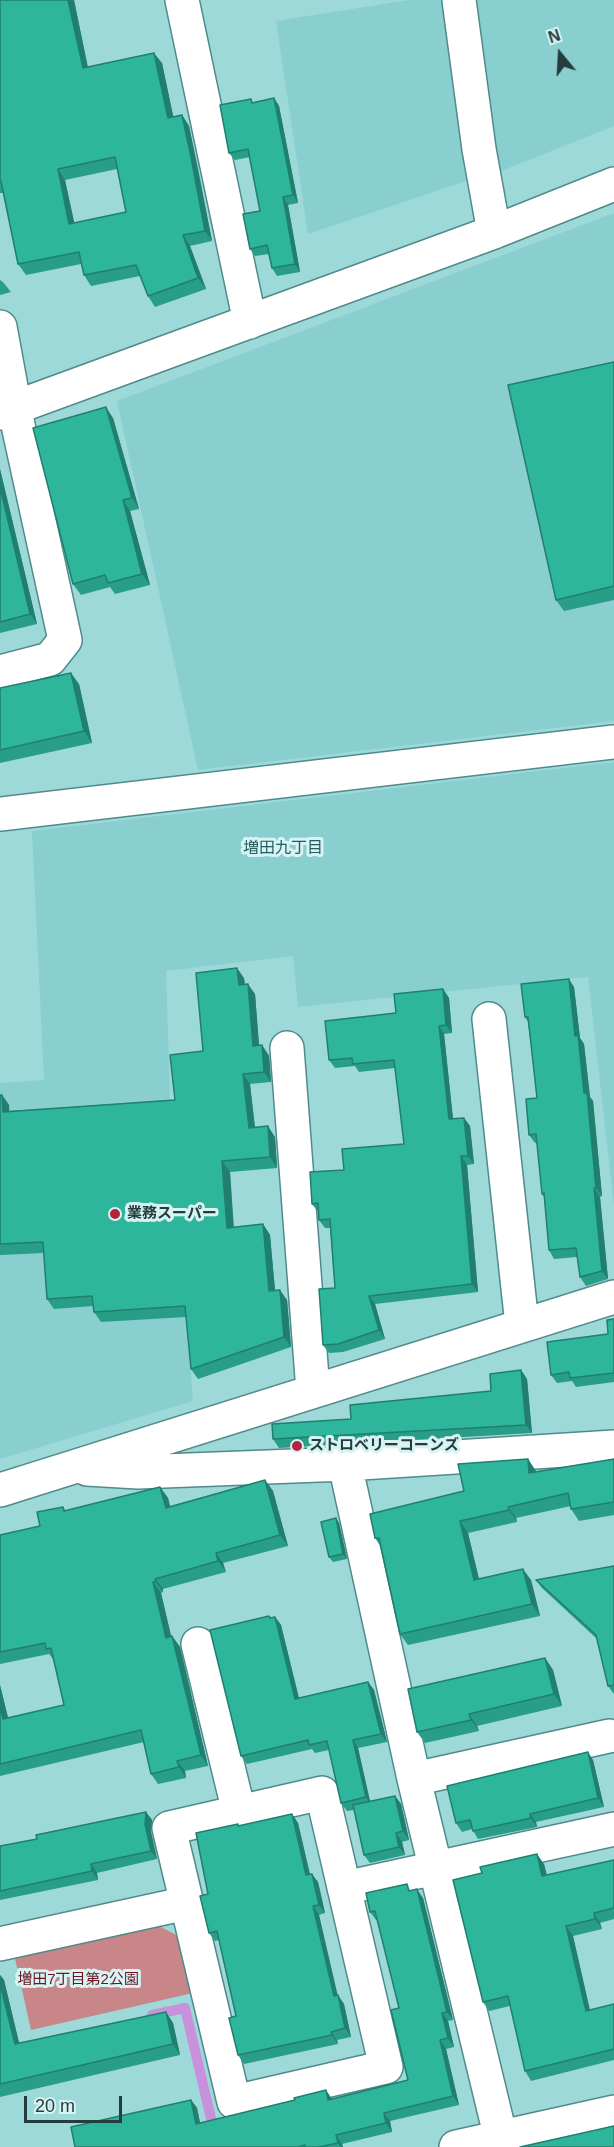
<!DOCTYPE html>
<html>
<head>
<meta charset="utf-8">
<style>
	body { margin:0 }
	#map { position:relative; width:614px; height:2147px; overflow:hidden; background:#9ed9d9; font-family:Arial,sans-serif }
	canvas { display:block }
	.north { position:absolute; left:530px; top:24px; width:60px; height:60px; -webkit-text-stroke:4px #d7f3f3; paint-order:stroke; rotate:342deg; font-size:16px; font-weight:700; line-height:24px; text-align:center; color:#233c3c }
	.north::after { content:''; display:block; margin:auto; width:21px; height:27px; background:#233c3c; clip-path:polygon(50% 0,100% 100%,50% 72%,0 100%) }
	.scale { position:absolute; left:24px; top:2096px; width:98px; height:27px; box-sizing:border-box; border:3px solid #233c3c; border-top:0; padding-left:8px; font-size:18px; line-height:21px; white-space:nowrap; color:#233c3c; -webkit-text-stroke:4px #d7f3f3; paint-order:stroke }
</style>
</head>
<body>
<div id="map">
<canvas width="614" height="2147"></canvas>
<div class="north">N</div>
<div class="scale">20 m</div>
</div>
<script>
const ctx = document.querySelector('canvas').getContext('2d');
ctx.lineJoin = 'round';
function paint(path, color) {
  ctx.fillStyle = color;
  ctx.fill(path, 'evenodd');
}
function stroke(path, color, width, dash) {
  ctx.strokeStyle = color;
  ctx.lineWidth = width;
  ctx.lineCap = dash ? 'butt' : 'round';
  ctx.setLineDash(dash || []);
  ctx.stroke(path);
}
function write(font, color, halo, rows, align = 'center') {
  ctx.font = font + ' Arial,"Noto Sans JP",sans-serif';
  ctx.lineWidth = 6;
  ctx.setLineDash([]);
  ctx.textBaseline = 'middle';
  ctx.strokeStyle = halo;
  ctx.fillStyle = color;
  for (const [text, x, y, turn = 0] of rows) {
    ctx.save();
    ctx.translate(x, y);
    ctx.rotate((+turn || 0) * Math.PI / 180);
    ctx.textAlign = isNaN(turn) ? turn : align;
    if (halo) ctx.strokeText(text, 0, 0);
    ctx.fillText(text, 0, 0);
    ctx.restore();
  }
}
paint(new Path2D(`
	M 409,0 L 448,0 L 472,179 L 308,234 L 276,21 Z
	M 476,0 L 614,0 L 614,126 L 496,173 Z
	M 614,213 L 614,721 L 198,770 L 117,401 Z
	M 614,762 L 614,1205 L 588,977 L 298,1007 L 293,956 L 166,971 L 170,1097 L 193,1401 L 0,1459 L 0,1083 L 44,1080 L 32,831 Z`), '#89cfd0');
paint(new Path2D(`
	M 155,1924 L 184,1939 L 193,1993 L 31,2030 L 14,1954 Z`), '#c88688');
stroke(new Path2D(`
	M 152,2015 L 185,2008 L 213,2127`), '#c891db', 10);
const minor = new Path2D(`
	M 182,0 L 250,322
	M 459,0 L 479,149 L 494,232
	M 0,327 L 18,425 L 65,640 L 50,659 L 0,672
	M 0,413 L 494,232 L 614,184
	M 0,814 L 614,742
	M 489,1019 L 522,1325
	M 287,1048 L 313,1391
	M 345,1464 L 414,1779 L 503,2147
	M 87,1469 L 138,1472 L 345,1464 L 614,1447
	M 0,1490 L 614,1297
	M 198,1644 L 239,1812
	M 414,1779 L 609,1736
	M 322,1793 L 386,2067 L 234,2102 L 169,1828 Z
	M 344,1888 L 614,1829
	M 0,1944 L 187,1903
	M 456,2147 L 614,2112`);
stroke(minor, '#518a8a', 36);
stroke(minor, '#fff', 33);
paint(new Path2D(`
	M 0,0 L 74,0 L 88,67 L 162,63 L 173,117 L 182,115 L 189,126 L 198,168 L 212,241 L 190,246 L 206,289 L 155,307 L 148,296 L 140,276 L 91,286 L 84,275 L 81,264 L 26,275 L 18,264 L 3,193 L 0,193 ZM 117,169 L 126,212 L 74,223 L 65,180 Z
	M 274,98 L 279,106 L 298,203 L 288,205 L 300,272 L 277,276 L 272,268 L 269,254 L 255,256 L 250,249 L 260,211 L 250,157 L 235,160 L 229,153 L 254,102 Z
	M 0,280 L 3,282 L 11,292 L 0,295 Z
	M 614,362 L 614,600 L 564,611 L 556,600 Z
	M 113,418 L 139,509 L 130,511 L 150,585 L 115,594 L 110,587 L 81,595 L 73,584 Z
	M 0,469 L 37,624 L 0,633 Z
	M 79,684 L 92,743 L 0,763 L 0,688 Z
	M 244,978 L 245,984 L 255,994 L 259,1046 L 262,1045 L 269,1056 L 271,1082 L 250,1084 L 255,1127 L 275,1137 L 277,1168 L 230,1172 L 234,1227 L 263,1224 L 270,1235 L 275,1290 L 287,1300 L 291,1347 L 198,1379 L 191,1369 L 186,1317 L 101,1322 L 94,1312 L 93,1306 L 54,1309 L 47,1299 L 44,1253 L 0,1255 L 0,1095 L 2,1095 L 9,1105 L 9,1111 L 175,1100 Z
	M 574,987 L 580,1038 L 584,1044 L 590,1097 L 593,1101 L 602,1196 L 600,1197 L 608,1279 L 586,1286 L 580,1277 L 577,1257 L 554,1259 L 549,1250 L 544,1197 L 542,1194 L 537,1143 L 535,1143 L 529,1135 L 537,1098 L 528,1022 L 525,1017 Z
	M 443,989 L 449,998 L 452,1033 L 444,1034 L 453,1119 L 464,1118 L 470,1126 L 474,1164 L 467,1165 L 478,1292 L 375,1304 L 385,1339 L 343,1352 L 329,1353 L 323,1345 L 335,1288 L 330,1228 L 325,1228 L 319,1220 L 318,1212 L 312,1204 L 344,1170 L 404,1144 L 395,1068 L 359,1072 L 355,1066 L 335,1068 L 329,1060 L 396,1013 Z
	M 614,1319 L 614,1382 L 576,1387 L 572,1381 L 557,1383 L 551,1375 L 608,1334 Z
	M 521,1370 L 527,1379 L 532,1433 L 279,1448 L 273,1439 L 351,1419 L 491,1391 Z
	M 528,1459 L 536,1472 L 614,1459 L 614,1515 L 579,1521 L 571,1509 L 571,1506 L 516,1518 L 517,1522 L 468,1533 L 479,1579 L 531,1580 L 540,1616 L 408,1645 L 400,1634 L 381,1547 L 375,1538 L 464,1491 Z
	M 265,1480 L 273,1491 L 288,1546 L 223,1563 L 226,1572 L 163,1589 L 163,1592 L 161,1593 L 171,1637 L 172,1636 L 180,1647 L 208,1766 L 185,1771 L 186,1778 L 158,1784 L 151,1774 L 144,1742 L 0,1776 L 0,1685 L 8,1718 L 64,1705 L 54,1660 L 49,1654 L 0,1664 L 0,1535 L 40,1526 L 63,1507 L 66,1511 L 160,1487 L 168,1498 L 170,1506 Z
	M 336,1518 L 339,1523 L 347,1559 L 333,1562 L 329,1557 Z
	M 614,1566 L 614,1694 L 608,1686 L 597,1639 L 542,1588 L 536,1580 Z
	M 269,1616 L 271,1618 L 275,1617 L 281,1625 L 299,1698 L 368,1682 L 374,1690 L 387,1742 L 358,1748 L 370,1801 L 395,1796 L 401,1804 L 409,1840 L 402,1842 L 405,1855 L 370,1863 L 364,1855 L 354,1810 L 347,1811 L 341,1803 L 329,1750 L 315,1753 L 312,1749 L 247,1764 L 241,1756 Z
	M 545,1658 L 553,1670 L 562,1706 L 477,1726 L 479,1731 L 425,1743 L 417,1732 Z
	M 593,1760 L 604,1807 L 536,1822 L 537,1827 L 478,1839 L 472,1829 L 462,1832 L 456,1823 Z
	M 146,1812 L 152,1820 L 151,1832 L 157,1859 L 97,1873 L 98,1880 L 0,1900 L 0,1846 L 37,1839 Z
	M 292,1814 L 298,1823 L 310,1874 L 318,1882 L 325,1913 L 319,1915 L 337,1995 L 344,2004 L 351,2037 L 337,2040 L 338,2044 L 244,2064 L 238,2055 L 236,2016 L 219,1940 L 215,1941 L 209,1933 L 208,1894 L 238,1824 L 239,1826 Z
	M 614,1860 L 614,1919 L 600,1923 L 602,1929 L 573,1936 L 590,2010 L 614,2004 L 614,2060 L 531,2081 L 525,2071 L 510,2006 L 489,2011 L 483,2002 L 482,1873 L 544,1864 L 547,1875 Z
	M 412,1891 L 423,1898 L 453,2020 L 448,2021 L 454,2047 L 446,2049 L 459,2105 L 390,2121 L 392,2132 L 342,2144 L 343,2147 L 75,2147 L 191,2100 L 197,2108 L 200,2123 L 332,2099 L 408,2080 L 399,2008 L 378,1920 L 376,1920 L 370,1912 Z
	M 0,1975 L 4,1980 L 19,2043 L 166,2012 L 173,2023 L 180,2055 L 0,2097 Z`), '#289d87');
paint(new Path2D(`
	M 68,0 L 74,0 L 90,79 L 83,68 Z
	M 154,53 L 162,63 L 176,129 L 168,118 Z
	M 274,98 L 279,106 L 298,203 L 293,195 Z
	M 182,115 L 189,126 L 212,241 L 205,231 Z
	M 58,169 L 65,180 L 77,235 L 69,224 Z
	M 283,197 L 288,205 L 300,272 L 295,264 Z
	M 183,235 L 190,246 L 206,289 L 198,278 Z
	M 106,407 L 113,418 L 139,509 L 132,498 Z
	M 0,469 L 37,624 L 30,614 L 0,487 Z
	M 123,500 L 130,511 L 150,585 L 142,574 Z
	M 71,673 L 79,684 L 92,743 L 84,731 Z
	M 237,968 L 244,978 L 246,995 L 239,985 Z
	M 569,979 L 574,987 L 580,1038 L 584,1044 L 590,1097 L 593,1101 L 602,1196 L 596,1188 L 584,1093 L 575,1036 Z
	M 248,984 L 255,994 L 260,1056 L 253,1046 Z
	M 443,989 L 449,998 L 452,1033 L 446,1025 Z
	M 439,1026 L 444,1034 L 454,1128 L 449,1119 Z
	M 262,1045 L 269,1056 L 271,1082 L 264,1072 Z
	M 243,1074 L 250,1084 L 256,1138 L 249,1128 Z
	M 2,1095 L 9,1105 L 10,1122 L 3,1112 Z
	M 464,1118 L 470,1126 L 474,1164 L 468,1156 Z
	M 268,1126 L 275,1137 L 277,1168 L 270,1157 Z
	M 461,1156 L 467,1165 L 478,1292 L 472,1284 Z
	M 222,1161 L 230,1172 L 234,1238 L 227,1228 Z
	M 594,1188 L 600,1197 L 608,1279 L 602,1271 Z
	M 263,1224 L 270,1235 L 276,1301 L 269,1291 Z
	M 280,1290 L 287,1300 L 291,1347 L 284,1337 Z
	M 369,1296 L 375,1304 L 385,1339 L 379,1330 Z
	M 521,1370 L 527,1379 L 532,1433 L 526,1425 Z
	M 528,1459 L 536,1471 L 537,1484 L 529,1473 Z
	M 265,1480 L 273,1491 L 288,1546 L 280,1535 Z
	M 160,1487 L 168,1498 L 173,1518 L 166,1508 Z
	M 508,1507 L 516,1518 L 517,1522 L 509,1510 Z
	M 336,1518 L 339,1523 L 347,1559 L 343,1554 Z
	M 460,1521 L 468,1533 L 482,1592 L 474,1580 Z
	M 216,1553 L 223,1563 L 226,1572 L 218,1561 Z
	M 523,1569 L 531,1580 L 540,1616 L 532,1604 Z
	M 155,1579 L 163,1589 L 163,1592 L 156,1582 Z
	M 153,1582 L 161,1593 L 174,1648 L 166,1638 Z
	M 275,1617 L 281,1625 L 301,1707 L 295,1699 Z
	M 172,1636 L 180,1647 L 208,1766 L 201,1755 Z
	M 545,1658 L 553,1670 L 562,1706 L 554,1694 Z
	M 368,1682 L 374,1690 L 387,1742 L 381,1734 Z
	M 0,1685 L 11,1730 L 3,1719 L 0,1706 Z
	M 469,1714 L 477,1726 L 479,1731 L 471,1720 Z
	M 353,1740 L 358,1748 L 371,1806 L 366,1797 Z
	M 588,1752 L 593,1760 L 604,1807 L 598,1798 Z
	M 177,1761 L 185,1771 L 186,1778 L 179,1767 Z
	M 395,1796 L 401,1804 L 409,1840 L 403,1831 Z
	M 146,1812 L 152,1820 L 151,1832 L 157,1859 L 151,1851 L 145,1824 Z
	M 292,1814 L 298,1823 L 312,1884 L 306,1875 Z
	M 530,1814 L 536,1822 L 537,1827 L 531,1818 Z
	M 396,1833 L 402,1842 L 405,1855 L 399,1847 Z
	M 537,1854 L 544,1864 L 549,1886 L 542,1876 Z
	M 91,1864 L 97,1873 L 98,1880 L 92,1871 Z
	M 312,1874 L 318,1882 L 325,1913 L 319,1905 Z
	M 417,1889 L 423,1898 L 453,2020 L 447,2012 Z
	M 313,1906 L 319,1915 L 340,2005 L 334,1996 Z
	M 594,1913 L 600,1923 L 602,1929 L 595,1919 Z
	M 566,1926 L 573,1936 L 592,2020 L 586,2011 Z
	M 0,1975 L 4,1980 L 22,2055 L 15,2044 L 0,1984 Z
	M 338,1995 L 344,2004 L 351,2037 L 345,2028 Z
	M 166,2012 L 173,2023 L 180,2055 L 173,2044 Z
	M 442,2013 L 448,2021 L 454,2047 L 448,2038 Z
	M 331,2032 L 337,2040 L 338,2044 L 332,2035 Z
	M 440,2040 L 446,2049 L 459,2105 L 453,2096 Z
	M 326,2090 L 332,2099 L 328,2100 Z
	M 191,2100 L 197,2108 L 202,2132 L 196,2124 Z
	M 384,2113 L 390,2121 L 392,2132 L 386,2123 Z
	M 336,2135 L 342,2144 L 343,2147 L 341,2147 L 338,2143 Z`), '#207f6e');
const building = new Path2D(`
	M 0,0 L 68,0 L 83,68 L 154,53 L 168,118 L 182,115 L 191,157 L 205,231 L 183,235 L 198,278 L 148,296 L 136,265 L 84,275 L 79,252 L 18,264 L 1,181 L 0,181 ZM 115,157 L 126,212 L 69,224 L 58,169 Z
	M 274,98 L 293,195 L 283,197 L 295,264 L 272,268 L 267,245 L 250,249 L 243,214 L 260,211 L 248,149 L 229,153 L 220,105 L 251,99 L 252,103 Z
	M 614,362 L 614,586 L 556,600 L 508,385 Z
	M 106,407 L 132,498 L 123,500 L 142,574 L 108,583 L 105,575 L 73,584 L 33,428 Z
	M 0,487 L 30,614 L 0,622 Z
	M 71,673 L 84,731 L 0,750 L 0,688 Z
	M 237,968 L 239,985 L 248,984 L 253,1046 L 262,1045 L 264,1072 L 243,1074 L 249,1128 L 268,1126 L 270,1157 L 222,1161 L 227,1228 L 263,1224 L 269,1291 L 280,1290 L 284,1337 L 191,1369 L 185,1306 L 94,1312 L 92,1296 L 47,1299 L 43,1242 L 0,1244 L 0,1095 L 2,1095 L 3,1112 L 175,1100 L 170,1055 L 203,1051 L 196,973 Z
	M 569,979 L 575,1036 L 578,1035 L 584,1093 L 587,1093 L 596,1188 L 594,1188 L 602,1271 L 580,1277 L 576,1248 L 549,1250 L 544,1193 L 542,1194 L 536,1134 L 529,1135 L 526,1099 L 537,1098 L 528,1017 L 525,1017 L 521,984 Z
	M 443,989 L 446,1025 L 439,1026 L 449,1119 L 464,1118 L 468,1156 L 461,1156 L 472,1284 L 369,1296 L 379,1330 L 338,1344 L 323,1345 L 319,1289 L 335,1288 L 330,1219 L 319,1220 L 318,1203 L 312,1204 L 310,1172 L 344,1170 L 342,1149 L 404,1144 L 394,1060 L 353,1064 L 352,1058 L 329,1060 L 325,1021 L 396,1013 L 394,994 Z
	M 614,1319 L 614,1373 L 570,1378 L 569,1372 L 551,1375 L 547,1342 L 608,1334 L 607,1320 Z
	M 521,1370 L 526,1425 L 273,1439 L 272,1424 L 351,1419 L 350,1405 L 491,1391 L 490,1374 Z
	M 528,1459 L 529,1473 L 614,1459 L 614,1502 L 571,1509 L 568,1493 L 508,1507 L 509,1510 L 460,1521 L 474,1580 L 523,1569 L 532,1604 L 400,1634 L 379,1538 L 375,1538 L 370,1514 L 464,1491 L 458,1464 Z
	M 265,1480 L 280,1535 L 216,1553 L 218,1561 L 155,1579 L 156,1582 L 153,1582 L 166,1638 L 172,1636 L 201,1755 L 177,1761 L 179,1767 L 151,1774 L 141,1730 L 0,1764 L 0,1706 L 3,1719 L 64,1705 L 51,1648 L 46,1649 L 45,1643 L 0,1652 L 0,1535 L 40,1526 L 37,1512 L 63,1507 L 64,1511 L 160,1487 L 166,1508 Z
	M 336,1518 L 343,1554 L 329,1557 L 321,1522 Z
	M 614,1566 L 614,1685 L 608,1686 L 596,1635 L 536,1580 Z
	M 269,1616 L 270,1618 L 275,1617 L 295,1699 L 368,1682 L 381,1734 L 353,1740 L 366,1797 L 341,1803 L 327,1741 L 309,1745 L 308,1740 L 241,1756 L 210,1630 Z
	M 545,1658 L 554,1694 L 469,1714 L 471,1720 L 417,1732 L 408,1689 Z
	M 588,1752 L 598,1798 L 530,1814 L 531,1818 L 473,1831 L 470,1820 L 456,1823 L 447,1786 Z
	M 395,1796 L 403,1831 L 396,1833 L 399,1847 L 364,1855 L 353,1805 Z
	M 146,1812 L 145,1824 L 151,1851 L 91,1864 L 92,1871 L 0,1891 L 0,1846 L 37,1839 L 36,1835 Z
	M 292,1814 L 306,1875 L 312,1874 L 319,1905 L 313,1906 L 334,1996 L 338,1995 L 345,2028 L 331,2032 L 332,2035 L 238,2055 L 229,2018 L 236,2016 L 217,1931 L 209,1933 L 200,1896 L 208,1894 L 196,1833 L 238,1824 L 238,1826 Z
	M 537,1854 L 542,1876 L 614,1860 L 614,1908 L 594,1913 L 595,1919 L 566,1926 L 586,2011 L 614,2004 L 614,2049 L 525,2071 L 508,1996 L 483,2002 L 453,1880 L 482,1873 L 480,1867 Z
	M 407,1884 L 409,1891 L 417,1889 L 447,2012 L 442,2013 L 448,2038 L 440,2040 L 453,2096 L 384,2113 L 386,2123 L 336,2135 L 338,2143 L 319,2147 L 305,2147 L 305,2145 L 298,2147 L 75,2147 L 71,2127 L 191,2100 L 196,2124 L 295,2100 L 294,2098 L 326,2090 L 328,2100 L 408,2080 L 391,2010 L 399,2008 L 375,1911 L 370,1912 L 366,1893 Z
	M 0,1984 L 15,2044 L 166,2012 L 173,2044 L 0,2084 Z
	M 614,2126 L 614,2147 L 520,2147 Z`);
paint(building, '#2eb69d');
stroke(building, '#207f6e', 1.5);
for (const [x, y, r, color] of [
	[115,1214,6,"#b5233f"],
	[297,1446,6,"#b5233f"]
]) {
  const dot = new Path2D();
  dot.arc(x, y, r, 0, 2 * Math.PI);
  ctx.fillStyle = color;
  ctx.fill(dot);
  stroke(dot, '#d7f3f3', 2);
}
write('bold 15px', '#233c3c', '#d7f3f3', [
	["業務スーパー",127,1214],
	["ストロベリーコーンズ",309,1446]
], 'left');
write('15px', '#6b1523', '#d7f3f3', [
	["増田7丁目第2公園",78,1980]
]);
write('16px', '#245e5f', '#d7f3f3', [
	["増田九丁目",283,849]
]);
</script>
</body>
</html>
